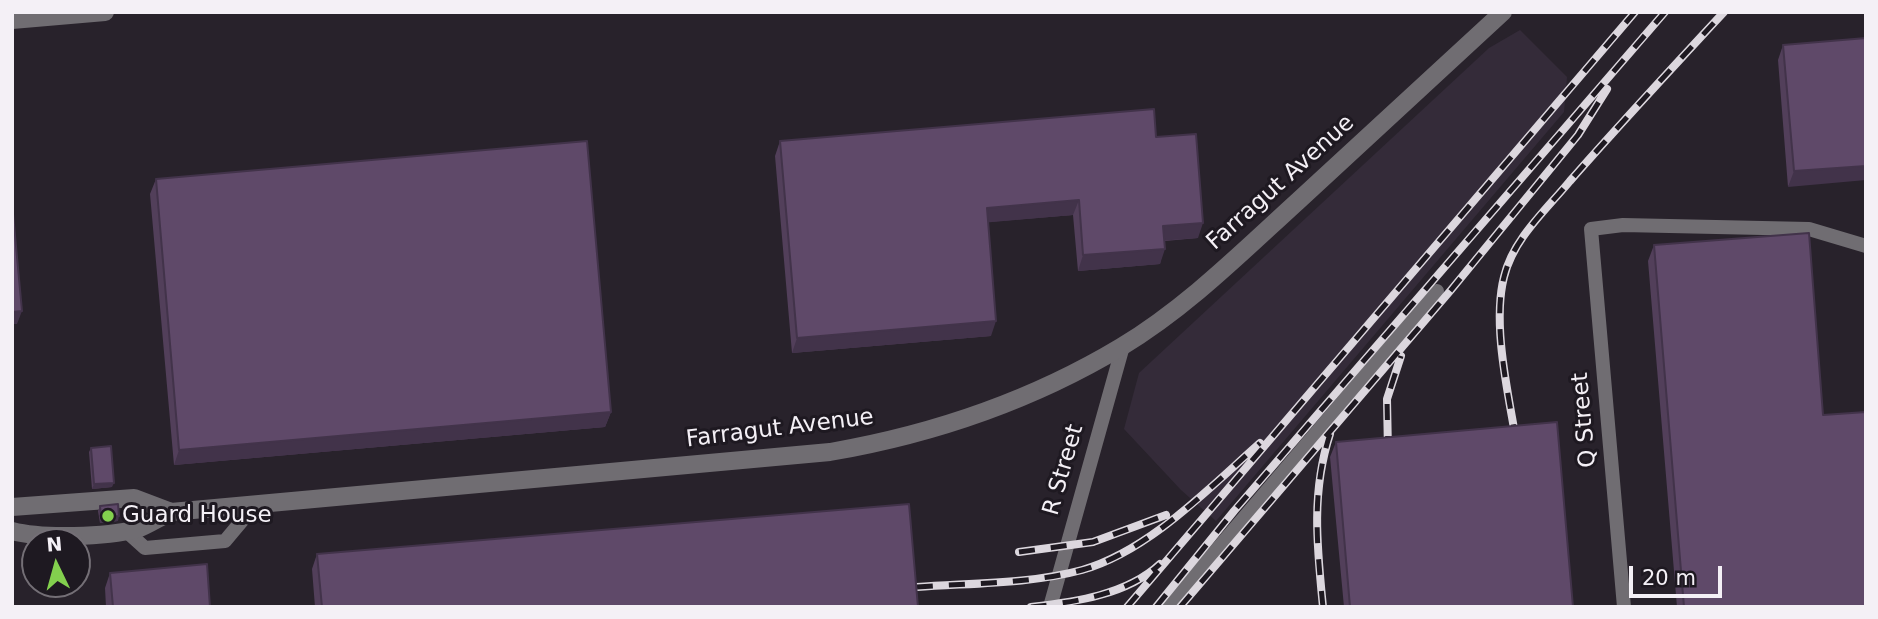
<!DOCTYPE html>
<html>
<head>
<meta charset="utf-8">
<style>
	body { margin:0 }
	#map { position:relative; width:1878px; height:619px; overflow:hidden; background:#28222b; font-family:"DejaVu Sans",sans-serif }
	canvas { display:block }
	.frame { position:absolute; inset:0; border:14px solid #f4f0f6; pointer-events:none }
	.north { position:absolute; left:21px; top:528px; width:70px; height:70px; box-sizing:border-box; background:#1e1921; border:2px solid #746f76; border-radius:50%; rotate:355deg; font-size:19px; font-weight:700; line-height:28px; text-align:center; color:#f4f0f6 }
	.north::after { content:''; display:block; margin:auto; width:24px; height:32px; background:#83d04e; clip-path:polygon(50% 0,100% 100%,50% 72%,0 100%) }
	.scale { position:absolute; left:1629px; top:566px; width:93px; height:32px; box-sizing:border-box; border:4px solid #f4f0f6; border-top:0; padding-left:9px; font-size:21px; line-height:24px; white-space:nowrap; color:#f4f0f6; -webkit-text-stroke:5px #1e1921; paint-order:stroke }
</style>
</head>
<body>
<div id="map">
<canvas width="1878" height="619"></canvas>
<div class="frame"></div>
<div class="north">N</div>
<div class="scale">20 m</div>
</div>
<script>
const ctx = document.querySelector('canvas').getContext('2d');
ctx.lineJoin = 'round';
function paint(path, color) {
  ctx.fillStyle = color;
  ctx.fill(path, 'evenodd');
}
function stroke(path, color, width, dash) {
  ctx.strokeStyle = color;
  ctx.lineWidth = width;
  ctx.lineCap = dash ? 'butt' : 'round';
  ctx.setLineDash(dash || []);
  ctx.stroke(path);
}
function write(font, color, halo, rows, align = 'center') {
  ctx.font = font + ' "DejaVu Sans",sans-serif';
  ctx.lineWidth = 6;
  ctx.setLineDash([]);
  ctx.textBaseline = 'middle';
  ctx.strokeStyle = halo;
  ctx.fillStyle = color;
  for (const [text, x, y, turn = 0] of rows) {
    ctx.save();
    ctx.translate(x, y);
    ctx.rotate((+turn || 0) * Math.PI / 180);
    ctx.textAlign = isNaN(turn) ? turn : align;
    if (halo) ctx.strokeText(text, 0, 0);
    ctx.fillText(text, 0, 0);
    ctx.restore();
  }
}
paint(new Path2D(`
	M 1520,30 L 1567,77 L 1564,112 L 1216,521 L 1181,490 L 1124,429 L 1139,373 L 1489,48 Z`), '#342b39');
stroke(new Path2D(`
	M 125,530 L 145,548 L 225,541 L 256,504
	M 1050,607 L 1123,346
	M 1168,607 L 1437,291
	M 1624,607 L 1591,229 L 1623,225 L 1809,229 L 1866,246`), '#706d72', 14);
stroke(new Path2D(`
	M 12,20 L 105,12
	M 12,507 L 134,498 L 171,512
	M 12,531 C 42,539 106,537 137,529 C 148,525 160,517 171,512 L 830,452 C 934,434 1031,401 1121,347 C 1186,308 1241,253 1297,202 C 1365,139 1434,76 1503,12`), '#706d72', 18);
const rail = new Path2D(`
	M 1516,440 C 1508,392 1492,324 1504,277 C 1513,239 1546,210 1570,181 C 1620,124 1672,68 1724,12
	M 1388,452 L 1387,399 L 1401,356
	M 1019,552 L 1093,542 L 1166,515
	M 917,587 C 971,583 1030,584 1082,570 C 1149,551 1209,488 1260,443
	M 1031,607 C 1074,602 1127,595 1160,564
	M 1127,607 L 1635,12
	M 1156,607 L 1234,511 L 1665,12
	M 1180,607 L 1451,290 L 1578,135 L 1607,89
	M 1323,607 C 1317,547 1311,492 1330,434`);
stroke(rail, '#dcd7de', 8);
stroke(rail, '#1e1921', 5, [16]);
paint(new Path2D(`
	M 1866,38 L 1788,187 L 1778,60 L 1783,45 Z
	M 1156,137 L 1198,238 L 1165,241 L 1160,264 L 1078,271 L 1073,215 L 988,222 L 991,336 L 792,353 L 775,156 L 780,141 Z
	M 156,179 L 611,412 L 605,427 L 174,465 L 150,194 Z
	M 1654,245 L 1823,415 L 1866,607 L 1677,607 L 1648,261 Z
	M 1336,442 L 1573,607 L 1344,607 L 1330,457 Z
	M 91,448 L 112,487 L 92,489 L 89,452 Z
	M 100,506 L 118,521 L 100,523 L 98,511 Z
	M 317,554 L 918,607 L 315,607 L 312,569 Z
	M 110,573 L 210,607 L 106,607 L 105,588 Z`), '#523f5a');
paint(new Path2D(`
	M 1866,166 L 1866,180 L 1788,187 L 1794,171 Z
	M 1079,200 L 1073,215 L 981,223 L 987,208 Z
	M 1203,223 L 1198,238 L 1158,241 L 1163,226 Z
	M 1165,249 L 1160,264 L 1078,271 L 1083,255 Z
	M 22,311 L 17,324 L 12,324 L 12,312 Z
	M 996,321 L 991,336 L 792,353 L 797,338 Z
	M 611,412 L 605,427 L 174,465 L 179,450 Z
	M 114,483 L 112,487 L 92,489 L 94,484 Z
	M 119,516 L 118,521 L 100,523 L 101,518 Z`), '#42334a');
const building = new Path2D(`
	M 1866,38 L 1866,166 L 1794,171 L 1783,45 Z
	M 1154,109 L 1156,137 L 1196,134 L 1203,223 L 1163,226 L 1165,249 L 1083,255 L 1079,200 L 987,208 L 996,321 L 797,338 L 780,141 Z
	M 587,141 L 611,412 L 179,450 L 156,179 Z
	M 12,203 L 22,311 L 12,312 Z
	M 1809,233 L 1823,415 L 1866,412 L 1866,607 L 1684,607 L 1654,245 Z
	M 1557,422 L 1573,607 L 1350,607 L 1336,442 Z
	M 111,446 L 114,483 L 94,484 L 91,448 Z
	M 118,504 L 119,516 L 101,518 L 100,506 Z
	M 909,504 L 918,607 L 322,607 L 317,554 Z
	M 207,564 L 210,607 L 113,607 L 110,573 Z`);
paint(building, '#5f4969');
stroke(building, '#42334a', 2);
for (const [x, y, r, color] of [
	[108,516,7,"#83d04e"]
]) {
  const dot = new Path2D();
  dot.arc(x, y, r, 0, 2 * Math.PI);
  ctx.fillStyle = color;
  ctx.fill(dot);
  stroke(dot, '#1e1921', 2.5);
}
write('23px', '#f4f0f6', '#1e1921', [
	["Farragut Avenue",1281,183,-42],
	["Q Street",1585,420,-95],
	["Farragut Avenue",780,429,-7],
	["R Street",1064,470,-74]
]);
write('23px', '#f4f0f6', '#1e1921', [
	["Guard House",122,516]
], 'left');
</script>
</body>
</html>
